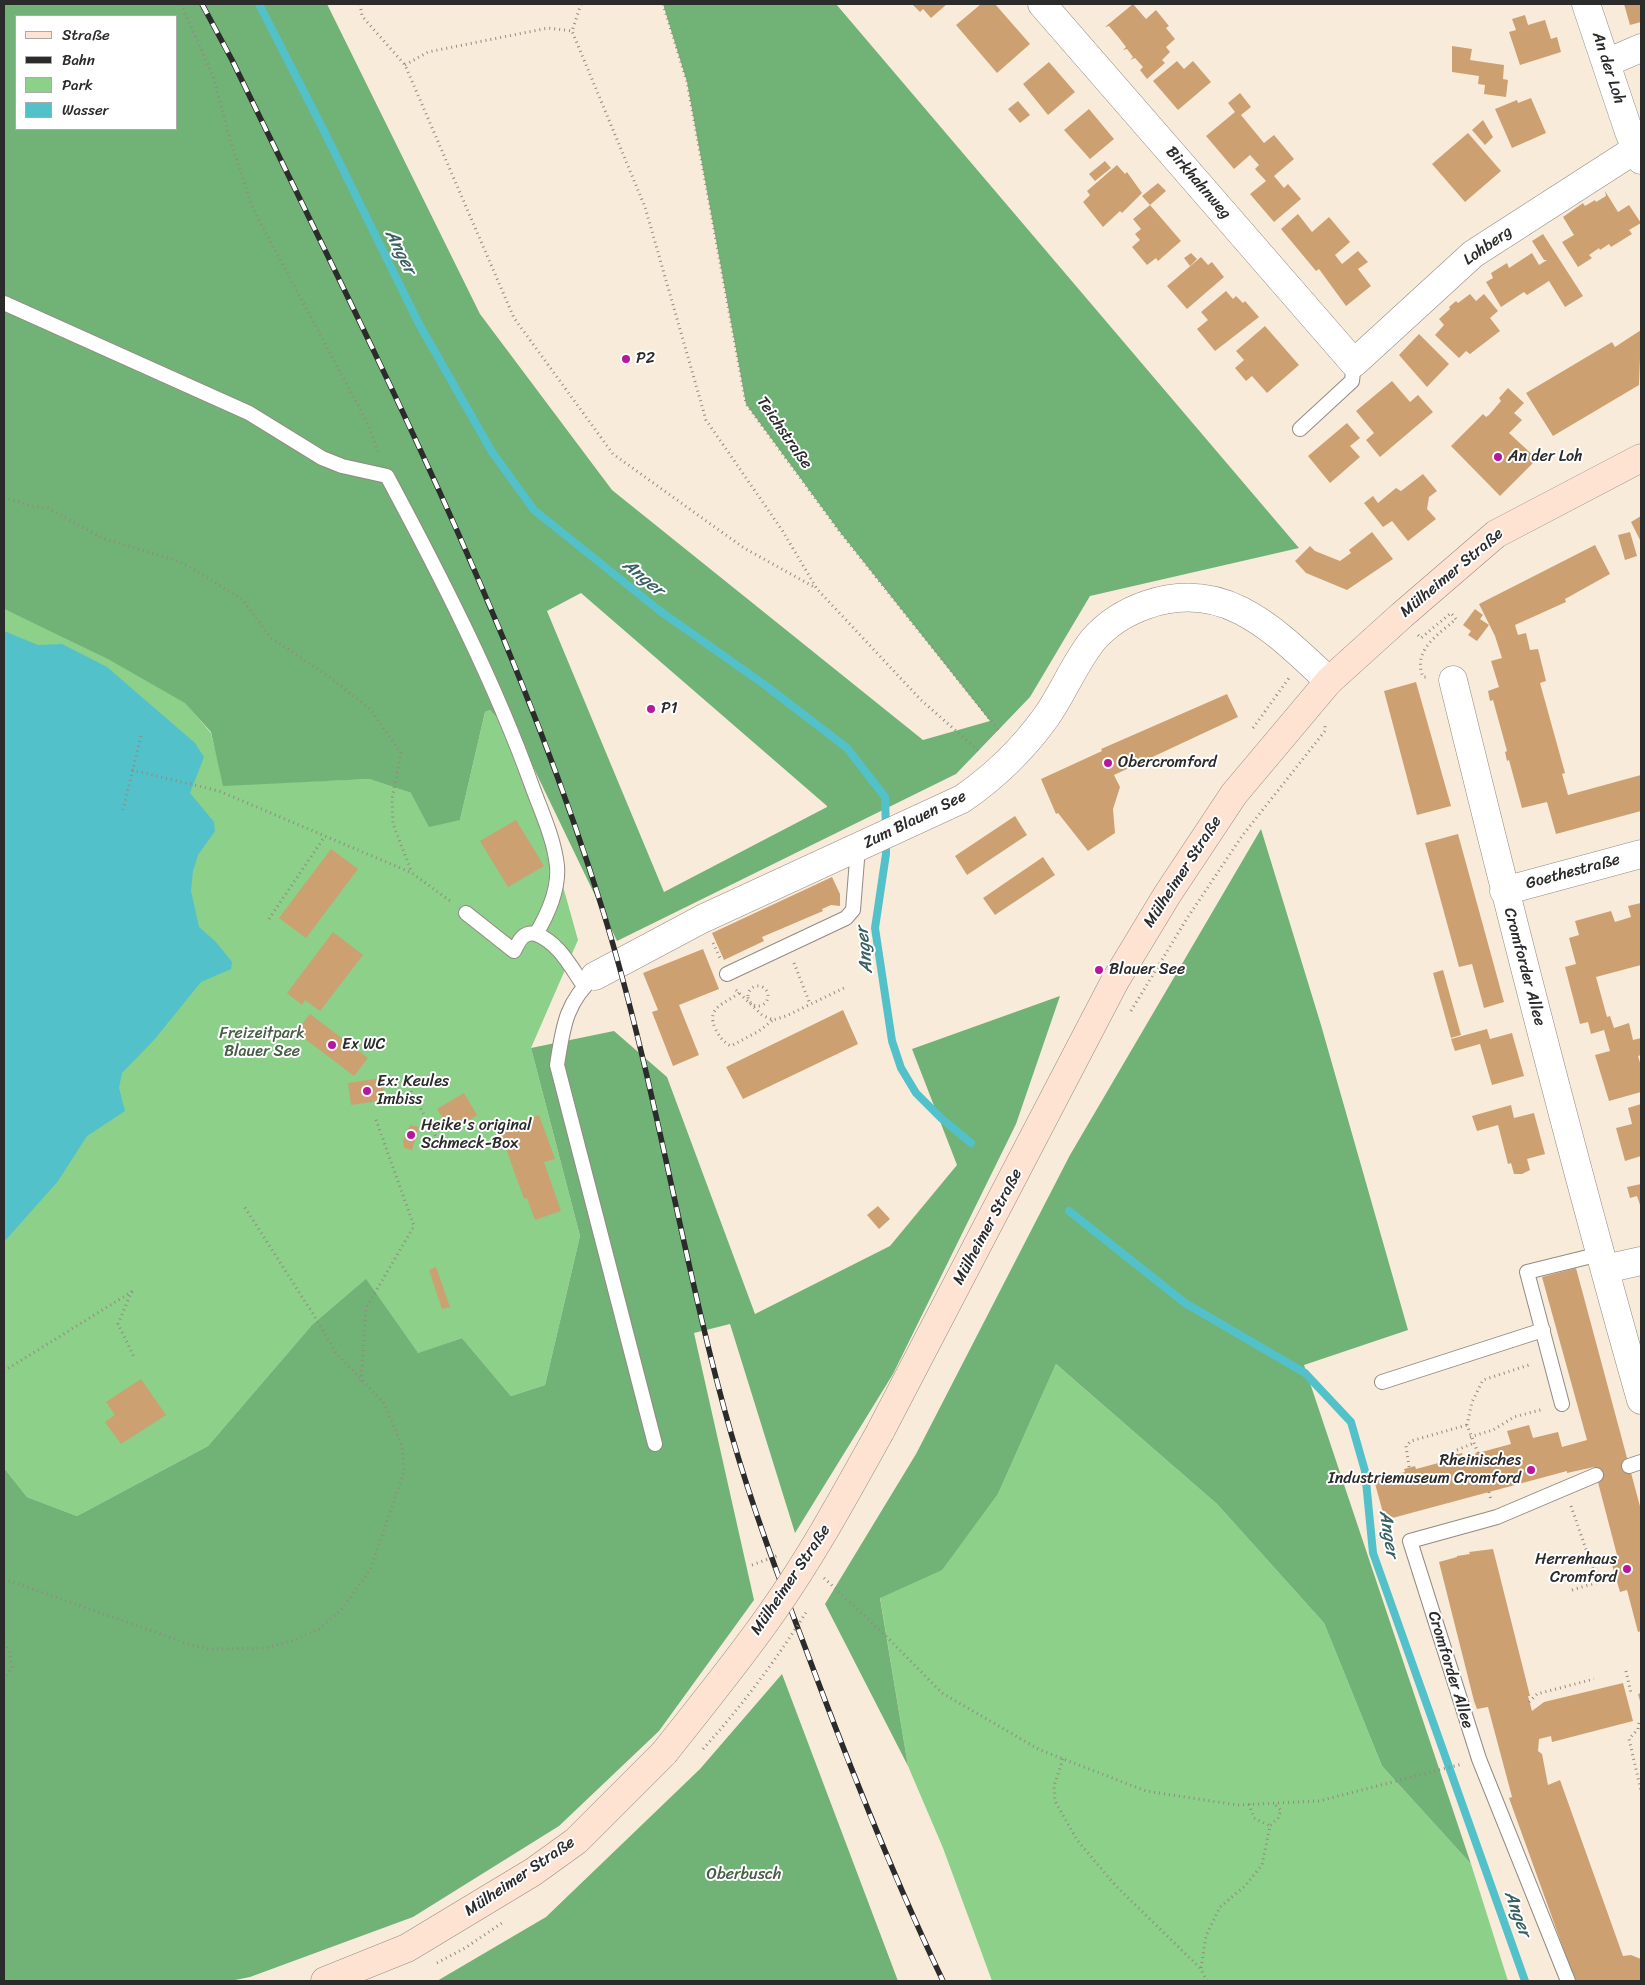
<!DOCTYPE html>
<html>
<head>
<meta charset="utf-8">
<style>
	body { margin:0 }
	#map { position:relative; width:1645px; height:1985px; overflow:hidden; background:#f9ebda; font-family:Sriracha,sans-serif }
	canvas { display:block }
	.frame { position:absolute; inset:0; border:5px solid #2b2b2b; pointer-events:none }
	.legend { position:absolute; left:15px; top:15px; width:162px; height:115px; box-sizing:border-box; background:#fff; border:1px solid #aaa; margin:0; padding:6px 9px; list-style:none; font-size:15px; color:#2b2b2b }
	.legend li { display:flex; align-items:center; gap:10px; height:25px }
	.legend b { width:25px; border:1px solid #aaa }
</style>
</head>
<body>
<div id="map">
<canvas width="1645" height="1985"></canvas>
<div class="frame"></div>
<ul class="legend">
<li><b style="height:6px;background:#fee3d2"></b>Straße</li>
<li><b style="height:6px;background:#2b2b2b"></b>Bahn</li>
<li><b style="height:14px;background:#8cd08a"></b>Park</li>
<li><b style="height:14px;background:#53c1c9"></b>Wasser</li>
</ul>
</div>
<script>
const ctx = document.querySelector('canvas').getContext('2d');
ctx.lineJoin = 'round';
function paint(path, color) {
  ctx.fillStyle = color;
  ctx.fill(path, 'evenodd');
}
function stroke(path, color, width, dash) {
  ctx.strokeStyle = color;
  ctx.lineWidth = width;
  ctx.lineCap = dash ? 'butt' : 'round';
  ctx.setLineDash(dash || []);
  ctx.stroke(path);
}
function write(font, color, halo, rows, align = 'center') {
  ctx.font = font + ' Sriracha,sans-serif';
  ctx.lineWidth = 4;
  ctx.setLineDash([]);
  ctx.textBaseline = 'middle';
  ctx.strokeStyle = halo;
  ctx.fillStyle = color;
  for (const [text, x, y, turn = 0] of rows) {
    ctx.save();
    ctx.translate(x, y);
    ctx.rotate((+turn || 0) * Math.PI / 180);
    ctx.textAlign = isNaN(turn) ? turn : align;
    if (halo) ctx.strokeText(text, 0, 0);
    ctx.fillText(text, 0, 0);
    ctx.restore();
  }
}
paint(new Path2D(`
	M 4,609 L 109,658 L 185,702 L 211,733 L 224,785 L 369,779 L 411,793 L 460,820 L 485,712 L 490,710 L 525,750 L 578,940 L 531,1048 L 580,1236 L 545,1385 L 511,1396 L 462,1338 L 419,1353 L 311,1326 L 208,1446 L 77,1516 L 27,1497 L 4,1468 Z
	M 1056,1364 L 1217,1504 L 1324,1623 L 1382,1766 L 1471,1864 L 1508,1981 L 992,1981 L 943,1848 L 908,1766 L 880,1597 L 942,1569 L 998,1494 Z`), '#8cd08a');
paint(new Path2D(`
	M 4,4 L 327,4 L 480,314 L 612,490 L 923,740 L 990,721 L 840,532 L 746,404 L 687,82 L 663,4 L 836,4 L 1299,548 L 1090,596 L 1030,697 L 956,774 L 617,941 L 525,750 L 490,710 L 485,712 L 460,820 L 429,827 L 411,793 L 369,779 L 223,786 L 211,732 L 185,703 L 108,659 L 4,609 ZM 16,16 L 176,16 L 176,129 L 16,129 ZM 581,593 L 827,806 L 827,807 L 664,892 L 547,611 Z
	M 1261,829 L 1321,1025 L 1408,1330 L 1304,1365 L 1471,1864 L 1382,1766 L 1324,1623 L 1217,1504 L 1056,1364 L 998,1494 L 942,1570 L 880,1598 L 908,1766 L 825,1604 L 916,1454 L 1070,1155 Z
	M 1060,996 L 1016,1124 L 893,1374 L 795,1533 L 730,1324 L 694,1333 L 754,1600 L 659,1731 L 559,1826 L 413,1917 L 250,1977 L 230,1981 L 4,1981 L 4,1468 L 27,1497 L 77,1516 L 208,1446 L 311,1326 L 366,1279 L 418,1353 L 462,1338 L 511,1396 L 545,1385 L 580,1236 L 531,1048 L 614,1031 L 667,1077 L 755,1314 L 890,1246 L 957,1165 L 912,1049 Z
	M 782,1674 L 898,1981 L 437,1981 L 546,1917 L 700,1769 Z`), '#71b276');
paint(new Path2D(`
	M 4,631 L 38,645 L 62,644 L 107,667 L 195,743 L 204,757 L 190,793 L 214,822 L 215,831 L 198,855 L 193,871 L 191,891 L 199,927 L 216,942 L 232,962 L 231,969 L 201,982 L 154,1040 L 122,1073 L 119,1088 L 125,1111 L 87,1136 L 58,1181 L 4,1242 Z`), '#53c1c9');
stroke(new Path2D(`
	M 259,4 L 324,131 L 419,324 L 492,452 L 534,510 L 660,611 L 765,685 L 847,748 L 885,797 L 886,828
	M 886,839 L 886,854 L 875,928 L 892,1041 L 901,1068 L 916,1093 L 941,1118 L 971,1143
	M 1069,1211 L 1185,1303 L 1305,1373 L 1351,1422 L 1365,1471 L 1373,1553 L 1525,1981`), '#53c1c9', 8);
paint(new Path2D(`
	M 912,4 L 947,4 L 931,18 L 923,9 L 920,12 Z
	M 981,4 L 995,4 L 1030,44 L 997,73 L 956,25 Z
	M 1133,4 L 1146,19 L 1156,10 L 1169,26 L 1166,28 L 1175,39 L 1166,47 L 1170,52 L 1162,60 L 1165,63 L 1147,79 L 1140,70 L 1143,67 L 1135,58 L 1130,60 L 1133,57 L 1127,49 L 1123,50 L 1126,47 L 1119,38 L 1109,26 L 1105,27 Z
	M 1624,4 L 1641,4 L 1641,22 L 1630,25 Z
	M 1525,15 L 1528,25 L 1545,20 L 1551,39 L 1557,37 L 1561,52 L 1520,65 L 1509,32 L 1516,30 L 1512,19 Z
	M 1452,46 L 1472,49 L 1470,60 L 1504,65 L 1503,79 L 1508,80 L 1506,97 L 1484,94 L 1485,85 L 1478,84 L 1479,76 L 1452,72 Z
	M 1177,61 L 1184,69 L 1193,61 L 1211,82 L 1178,110 L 1153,81 Z
	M 1049,62 L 1075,92 L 1048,115 L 1023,84 Z
	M 1240,93 L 1251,107 L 1241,115 L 1264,143 L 1274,135 L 1294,159 L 1274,176 L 1284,188 L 1288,184 L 1301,199 L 1274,222 L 1250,194 L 1266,181 L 1255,169 L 1259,165 L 1250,155 L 1234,169 L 1206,136 L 1235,112 L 1228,103 Z
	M 1531,98 L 1546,133 L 1512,148 L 1495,109 L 1517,100 L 1518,103 Z
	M 1018,101 L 1030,115 L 1020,123 L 1008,109 Z
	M 1089,109 L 1114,139 L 1090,159 L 1064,130 Z
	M 1483,120 L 1493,137 L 1485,145 L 1472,130 Z
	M 1468,133 L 1501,171 L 1465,202 L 1432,164 Z
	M 1105,161 L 1111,168 L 1095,181 L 1089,174 Z
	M 1117,165 L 1125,174 L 1127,172 L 1142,193 L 1122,213 L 1120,211 L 1103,227 L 1083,202 L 1090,195 L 1087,191 Z
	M 1158,183 L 1166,191 L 1150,205 L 1142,196 Z
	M 1605,191 L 1618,212 L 1629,205 L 1641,223 L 1629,230 L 1632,234 L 1611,247 L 1609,244 L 1600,250 L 1599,248 L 1589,255 L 1592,258 L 1578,267 L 1562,242 L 1574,235 L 1563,217 L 1583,203 L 1585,206 L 1595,200 L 1596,202 L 1606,196 Z
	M 1150,205 L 1181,241 L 1158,261 L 1156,258 L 1147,265 L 1132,247 L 1140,240 L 1135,234 L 1141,229 L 1133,219 Z
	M 1298,214 L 1312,232 L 1329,217 L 1350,242 L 1335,255 L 1342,264 L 1358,251 L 1368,262 L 1358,269 L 1371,286 L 1346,306 L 1319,269 L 1316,271 L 1281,229 Z
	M 1543,234 L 1583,296 L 1565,307 L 1549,281 L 1527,295 L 1524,292 L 1501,307 L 1486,282 L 1493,278 L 1491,273 L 1507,263 L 1509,268 L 1532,253 L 1539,265 L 1547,260 L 1544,260 L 1532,241 Z
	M 1191,253 L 1197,259 L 1190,266 L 1184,258 Z
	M 1201,257 L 1208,265 L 1212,262 L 1224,277 L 1187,309 L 1167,286 Z
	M 1226,291 L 1233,299 L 1236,296 L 1243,303 L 1245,301 L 1259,317 L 1215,351 L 1197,329 L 1208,320 L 1201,312 Z
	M 1470,294 L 1476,301 L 1484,294 L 1498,311 L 1490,318 L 1500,331 L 1470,354 L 1466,351 L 1459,358 L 1435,335 L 1444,325 L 1439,319 L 1450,309 L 1449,307 L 1456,301 L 1458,303 Z
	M 1265,326 L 1299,365 L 1267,393 L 1252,376 L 1246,381 L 1235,368 L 1244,360 L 1236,351 Z
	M 1641,330 L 1639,385 L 1553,436 L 1526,393 L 1612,342 L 1615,347 Z
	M 1419,334 L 1449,364 L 1427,387 L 1399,355 Z
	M 1392,381 L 1410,402 L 1418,395 L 1433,412 L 1380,457 L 1366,440 L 1374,433 L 1356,411 Z
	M 1508,388 L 1524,403 L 1514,413 L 1522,420 L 1509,433 L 1537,459 L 1500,496 L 1451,446 L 1483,414 L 1486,417 L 1489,415 L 1501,401 L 1499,398 Z
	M 1347,423 L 1360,438 L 1350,446 L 1360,457 L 1330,483 L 1308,456 Z
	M 1423,474 L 1437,491 L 1429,497 L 1427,509 L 1436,519 L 1408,541 L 1392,521 L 1383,527 L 1364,503 L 1373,496 L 1378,503 L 1396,488 L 1401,491 Z
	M 1641,516 L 1641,542 L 1631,522 Z
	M 1372,532 L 1393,559 L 1347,590 L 1306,573 L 1295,561 L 1310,546 L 1315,551 L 1340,561 L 1351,553 L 1349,550 Z
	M 1630,532 L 1637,556 L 1625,560 L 1618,535 Z
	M 1595,545 L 1610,574 L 1565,599 L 1566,602 L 1515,625 L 1518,635 L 1526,633 L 1530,650 L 1538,649 L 1546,681 L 1540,683 L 1565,773 L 1562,774 L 1568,795 L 1641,775 L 1641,811 L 1556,834 L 1547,802 L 1522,808 L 1509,760 L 1507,761 L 1505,752 L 1507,751 L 1493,700 L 1490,701 L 1488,691 L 1499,687 L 1491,661 L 1502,658 L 1495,636 L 1479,604 Z
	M 1475,609 L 1483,615 L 1480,619 L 1489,625 L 1477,641 L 1468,635 L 1471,631 L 1463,625 Z
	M 1416,682 L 1451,806 L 1417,815 L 1384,691 Z
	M 1227,694 L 1238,717 L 1114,775 L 1120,787 L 1113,809 L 1115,833 L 1088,851 L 1058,813 L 1056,814 L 1041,779 L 1102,751 L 1101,749 Z
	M 1015,816 L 1027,835 L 967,875 L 955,856 Z
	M 516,820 L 544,866 L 508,887 L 480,841 Z
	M 1458,834 L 1504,1002 L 1484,1008 L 1472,964 L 1459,967 L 1425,843 Z
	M 331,849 L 358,869 L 306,938 L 279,918 Z
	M 1043,857 L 1055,875 L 995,915 L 983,898 Z
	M 832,877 L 840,894 L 840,906 L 831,905 L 822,909 L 823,911 L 762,937 L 764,941 L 724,960 L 712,933 Z
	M 1641,903 L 1641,965 L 1596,977 L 1607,1017 L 1610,1016 L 1614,1028 L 1629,1023 L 1633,1040 L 1641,1038 L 1641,1055 L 1638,1056 L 1641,1066 L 1641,1092 L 1609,1101 L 1595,1055 L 1610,1051 L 1604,1030 L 1591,1034 L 1588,1022 L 1580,1024 L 1565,967 L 1576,964 L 1569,938 L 1579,935 L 1575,921 L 1611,911 L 1615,922 L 1631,917 L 1628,906 Z
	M 333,932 L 363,955 L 320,1011 L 305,1000 L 302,1005 L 287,993 Z
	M 703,949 L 719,989 L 679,1005 L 699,1055 L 673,1066 L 652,1012 L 658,1010 L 643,973 Z
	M 1443,970 L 1461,1035 L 1451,1038 L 1433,973 Z
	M 843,1010 L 858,1044 L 743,1099 L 726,1067 Z
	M 310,1014 L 368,1058 L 354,1076 L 296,1032 Z
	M 1487,1029 L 1490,1039 L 1512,1033 L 1524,1076 L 1492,1085 L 1480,1044 L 1455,1051 L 1451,1039 Z
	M 382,1078 L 385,1100 L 351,1105 L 348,1083 Z
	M 464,1093 L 477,1115 L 451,1131 L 437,1109 Z
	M 1641,1104 L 1641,1156 L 1625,1161 L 1616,1128 L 1632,1124 L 1628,1108 Z
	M 1511,1105 L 1514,1118 L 1534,1113 L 1545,1154 L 1527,1159 L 1530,1170 L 1522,1174 L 1514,1174 L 1511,1163 L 1508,1164 L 1498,1125 L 1477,1131 L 1472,1116 Z
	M 539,1115 L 555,1159 L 544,1162 L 561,1211 L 535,1220 L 527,1198 L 524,1199 L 499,1129 Z
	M 410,1125 L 419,1127 L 412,1150 L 404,1148 L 403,1141 Z
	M 1641,1184 L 1641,1208 L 1637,1196 L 1630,1198 L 1627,1187 Z
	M 878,1206 L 890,1219 L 879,1229 L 867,1215 Z
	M 436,1267 L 450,1307 L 442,1309 L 429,1270 Z
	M 1576,1268 L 1641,1510 L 1641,1631 L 1638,1632 L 1627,1590 L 1620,1592 L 1611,1561 L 1618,1559 L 1594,1467 L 1567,1473 L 1567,1471 L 1385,1520 L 1374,1480 L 1405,1472 L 1404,1469 L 1415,1466 L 1416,1469 L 1453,1459 L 1452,1456 L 1462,1453 L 1463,1457 L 1511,1444 L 1507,1431 L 1529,1425 L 1533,1438 L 1558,1432 L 1562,1447 L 1587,1440 L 1542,1277 Z
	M 141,1379 L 166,1415 L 121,1444 L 105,1422 L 115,1415 L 106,1402 Z
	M 1493,1549 L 1530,1696 L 1528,1696 L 1532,1711 L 1544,1702 L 1623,1683 L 1633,1721 L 1552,1742 L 1551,1736 L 1539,1739 L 1538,1751 L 1542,1754 L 1548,1785 L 1560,1780 L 1623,1956 L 1631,1955 L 1641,1959 L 1641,1981 L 1575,1981 L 1509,1798 L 1512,1797 L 1488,1707 L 1477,1709 L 1474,1701 L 1439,1562 L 1457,1557 L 1457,1556 L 1470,1554 L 1469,1552 Z
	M 1641,1693 L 1641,1705 L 1638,1694 Z`), '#cda071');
const lane = new Path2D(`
	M 4,303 L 249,413 L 322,458 L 342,466 L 387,476 C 440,575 494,680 532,786 C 541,811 554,838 557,866 C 559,889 548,914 536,934 C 523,931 519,941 514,951 L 466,913
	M 1300,429 L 1352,381 L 1354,363
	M 536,934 C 559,943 570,966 584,986
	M 727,974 L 846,918 L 853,910 L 858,847
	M 595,976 C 565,1003 563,1028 557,1065 L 655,1444
	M 1382,1382 L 1543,1330
	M 1562,1404 L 1527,1272 L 1600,1254
	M 1629,1466 L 1641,1462
	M 1568,1981 L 1479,1759 L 1410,1541 L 1497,1517 L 1596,1475`);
const street = new Path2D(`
	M 1042,4 L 1354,363 L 1473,254 L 1636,149
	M 1586,4 L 1629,132 L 1641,160
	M 1606,63 L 1641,48
	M 1453,680 C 1512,921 1573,1161 1641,1400
	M 1504,891 L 1641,854
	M 595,976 L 702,919 L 962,799 C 994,777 1023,749 1046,717 C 1063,693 1074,664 1093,640 C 1107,624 1126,612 1146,605 C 1226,577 1276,632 1329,681
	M 1605,1269 L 1641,1261`);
const secondary = new Path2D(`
	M 880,1432 L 1115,981 L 1167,895 L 1234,794 L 1329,681 L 1402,615 L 1496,534 L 1641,458
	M 325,1981 L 407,1948 L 533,1872 L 576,1841 L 664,1753`);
stroke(lane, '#928b82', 16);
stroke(street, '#928b82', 29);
stroke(secondary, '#928b82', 29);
stroke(new Path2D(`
	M 181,4 L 213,76 L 230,140 L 253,209 L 368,424 L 379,454
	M 360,4 L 362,16 L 405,65 L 514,318 L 613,454 L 744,548 L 816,588
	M 581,4 L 572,31 L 645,207 L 706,420 L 782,530 L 817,589 L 921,700 L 980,752
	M 663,4 L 687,82 L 746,404 L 840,532 L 1000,732
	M 405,65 L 428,52 L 548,28 L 572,31
	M 4,497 L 31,506 L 48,508 L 102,538 L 181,562 L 242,599 L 271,638 L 327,675 L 370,709 L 401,753 L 392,799 L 393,824 L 412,873
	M 1418,635 L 1421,638 L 1451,613 L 1456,619 C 1439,634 1412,650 1423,677 L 1427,677
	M 1253,728 L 1289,678
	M 132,770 L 219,791 L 412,873 L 453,903
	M 123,810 L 141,736
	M 269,919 L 325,836
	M 713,943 L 720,958
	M 794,963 L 810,1004
	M748 996a10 10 0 1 1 20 0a10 10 0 1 1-20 0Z
	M 736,990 L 762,1015 L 773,1020 L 786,1016 L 844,988
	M 739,993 C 725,1004 706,1007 715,1028 C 719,1036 723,1042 731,1046 L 759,1031 L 773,1020
	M 1131,1011 L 1186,920 L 1242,836 L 1325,731 L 1325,726
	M 411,1091 L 440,1144
	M 132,1291 L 118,1324 L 134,1357
	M 4,1371 L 133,1291
	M 361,1381 L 366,1308 L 414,1226 L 375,1117
	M 1470,1437 L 1493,1430 L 1514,1417 L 1544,1409
	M 1478,1453 L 1467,1425 L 1472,1402 L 1483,1380 L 1532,1364
	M 1457,1455 L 1457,1450 L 1474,1443
	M 1409,1467 L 1406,1446 L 1411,1441 L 1467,1425
	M 1489,1492 L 1491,1500
	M 1571,1506 L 1597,1581
	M 752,1565 L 779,1555
	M 824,1578 L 887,1637 L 942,1693 L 1040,1750 L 1146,1791 L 1237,1805 L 1319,1801 L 1462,1764
	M 4,1579 L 189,1644 L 208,1649 L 265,1648 L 292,1641 L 319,1629 L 341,1610 L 370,1570 L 404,1472 L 402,1446 L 384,1403 L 336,1353 L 313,1314 L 244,1206
	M 1572,1590 L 1615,1577
	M 4,1643 L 9,1650 L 12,1667 L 4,1681
	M 1626,1671 L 1631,1693
	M 1529,1702 L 1537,1694 L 1594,1679
	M 1639,1723 L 1638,1729 L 1629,1739 L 1641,1791
	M 1063,1759 L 1054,1786 L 1055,1801 L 1077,1840 L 1115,1885 L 1201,1969 L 1207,1981
	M 1249,1804 L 1254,1818 L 1270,1826
	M 437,1963 L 465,1948 L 502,1923
	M 1201,1968 L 1206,1936 L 1220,1907 L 1245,1886 L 1262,1865 L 1270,1826 L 1278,1818 L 1281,1810 L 1274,1804`), '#928b82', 3, [1, 4]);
stroke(lane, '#fff', 14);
stroke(street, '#fff', 28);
stroke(secondary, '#fee3d2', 28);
const rail = new Path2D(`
	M 202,4 L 232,60 C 367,338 511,615 603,911 C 656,1082 682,1261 731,1433 C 752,1506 778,1576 805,1647 C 847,1760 891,1872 943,1981`);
stroke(rail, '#2b2b2b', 5.5);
stroke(rail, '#fff', 4, [11]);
const secondaryBridge = new Path2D(`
	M 664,1753 C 701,1706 739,1660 773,1611 C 813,1554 846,1493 880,1432`);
stroke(secondaryBridge, '#928b82', 29, []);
stroke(new Path2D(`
	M 703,1749 C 742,1706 776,1660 807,1611`), '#928b82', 3, [1, 4]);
stroke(secondaryBridge, '#fee3d2', 28);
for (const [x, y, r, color] of [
	[626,359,5,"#b5179e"],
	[1498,457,5,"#b5179e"],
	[651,709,5,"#b5179e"],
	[1108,763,5,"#b5179e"],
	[1099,970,5,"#b5179e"],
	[332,1045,5,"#b5179e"],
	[367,1091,5,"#b5179e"],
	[411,1135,5,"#b5179e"],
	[1531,1470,5,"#b5179e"],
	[1627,1569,5,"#b5179e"]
]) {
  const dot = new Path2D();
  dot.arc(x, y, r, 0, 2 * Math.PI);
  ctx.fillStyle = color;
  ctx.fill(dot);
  stroke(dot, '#fff', 2);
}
write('16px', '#2b2b2b', '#fff', [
	["An der Loh",1608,68,72],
	["Birkhahnweg",1198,183,49],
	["Lohberg",1488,246,-35],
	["Teichstraße",784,433,55],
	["Mülheimer Straße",1452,573,-40],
	["Zum Blauen See",915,820,-26],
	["Mülheimer Straße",1183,872,-57],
	["Goethestraße",1573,872,-15],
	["Cromforder Allee",1524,967,75],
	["Mülheimer Straße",988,1227,-62],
	["Mülheimer Straße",791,1580,-56],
	["Cromforder Allee",1450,1670,73],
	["Mülheimer Straße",520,1877,-34]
]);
write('16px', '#2b2b2b', '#fff', [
	["P2",636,359],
	["An der Loh",1508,457],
	["P1",661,709],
	["Obercromford",1118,763],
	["Blauer See",1109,970],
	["Ex WC",342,1045],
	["Ex: Keules",377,1082],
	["Imbiss",377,1100],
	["Heike's original",421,1126],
	["Schmeck-Box",421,1144],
	["Rheinisches",1521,1461,"right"],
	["Industriemuseum Cromford",1521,1479,"right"],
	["Herrenhaus",1617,1560,"right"],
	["Cromford",1617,1578,"right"]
], 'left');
write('16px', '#485d48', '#fff', [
	["Freizeitpark",262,1034],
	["Blauer See",262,1052],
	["Oberbusch",744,1875]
]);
write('italic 18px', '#396062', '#fff', [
	["Anger",400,252,63],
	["Anger",643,578,39],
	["Anger",865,950,-96],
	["Anger",1388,1534,81],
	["Anger",1517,1914,70]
]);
</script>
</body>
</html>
